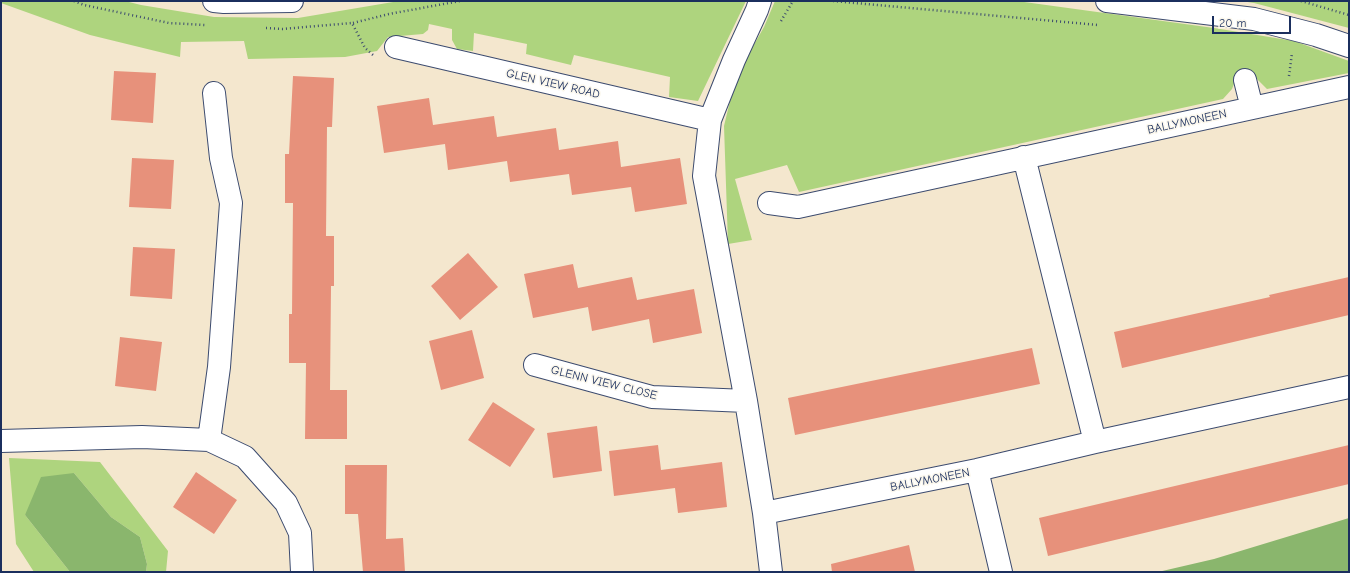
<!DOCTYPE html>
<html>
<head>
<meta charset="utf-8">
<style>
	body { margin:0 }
	#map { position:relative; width:1350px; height:573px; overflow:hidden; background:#f4e7ce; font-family:"Comic Neue",sans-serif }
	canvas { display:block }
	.frame { position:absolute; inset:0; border:2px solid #1b2f5e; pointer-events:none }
	.scale { position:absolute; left:1212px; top:16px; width:79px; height:18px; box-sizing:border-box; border:2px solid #1b2f5e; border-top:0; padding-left:5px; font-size:12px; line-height:14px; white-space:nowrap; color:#1b2f5e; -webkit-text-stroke:3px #fbf7ec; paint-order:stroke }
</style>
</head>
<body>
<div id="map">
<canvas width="1350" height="573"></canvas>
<div class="frame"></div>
<div class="scale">20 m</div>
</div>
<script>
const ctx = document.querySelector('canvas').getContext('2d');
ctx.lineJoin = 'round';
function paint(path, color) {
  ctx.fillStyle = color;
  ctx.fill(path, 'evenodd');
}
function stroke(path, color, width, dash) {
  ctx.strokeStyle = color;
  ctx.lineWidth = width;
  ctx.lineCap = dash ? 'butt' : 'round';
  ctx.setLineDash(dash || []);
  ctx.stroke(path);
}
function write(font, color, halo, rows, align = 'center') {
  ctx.font = font + ' "Comic Neue",sans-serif';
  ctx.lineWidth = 3;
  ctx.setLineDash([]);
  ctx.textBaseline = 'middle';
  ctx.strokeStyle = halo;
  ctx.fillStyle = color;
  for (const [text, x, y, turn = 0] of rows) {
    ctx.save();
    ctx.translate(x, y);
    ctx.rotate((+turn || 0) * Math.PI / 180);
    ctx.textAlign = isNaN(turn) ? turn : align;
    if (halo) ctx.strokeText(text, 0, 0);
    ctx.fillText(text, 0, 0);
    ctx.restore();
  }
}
paint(new Path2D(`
	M 1,1 L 125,1 L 141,5 L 214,17 L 298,18 L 399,1 L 746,1 L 698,101 L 669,97 L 670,77 L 574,55 L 571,65 L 526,54 L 527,44 L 474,33 L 473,51 L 457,49 L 452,40 L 452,29 L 429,24 L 428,30 L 423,34 L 388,37 L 377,51 L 345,57 L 248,59 L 244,41 L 181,42 L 180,57 L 90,35 L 1,3 Z
	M 775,1 L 1017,1 L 1214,28 L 1294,41 L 1349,61 L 1349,73 L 1267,89 L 1253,75 L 1237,76 L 1232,89 L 1223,99 L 799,192 L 787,165 L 735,179 L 752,240 L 728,244 L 724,126 L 736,76 L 764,27 Z
	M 1241,1 L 1349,1 L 1349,28 L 1254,3 Z
	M 9,458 L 100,462 L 168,551 L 166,572 L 146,572 L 147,564 L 140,537 L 111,517 L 74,473 L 25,515 L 70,572 L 34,572 L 16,544 Z`), '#aed47e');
paint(new Path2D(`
	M 74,473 L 111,517 L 140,537 L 147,564 L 146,572 L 70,572 L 25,515 L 41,477 Z
	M 1349,518 L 1349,572 L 1158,572 L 1214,559 Z`), '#8ab66d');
paint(new Path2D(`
	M 114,71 L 156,73 L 153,123 L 111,120 Z
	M 293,76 L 334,78 L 332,127 L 327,127 L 326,236 L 334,236 L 334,286 L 331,286 L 330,390 L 347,390 L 347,439 L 305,439 L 306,363 L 289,363 L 289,314 L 292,314 L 293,203 L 285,203 L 285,154 L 289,154 Z
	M 429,98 L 433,125 L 494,116 L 497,137 L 556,128 L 559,150 L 618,141 L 621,167 L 680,158 L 687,204 L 635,212 L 631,187 L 572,195 L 569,174 L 510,182 L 507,161 L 448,170 L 445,144 L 384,153 L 377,106 Z
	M 132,158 L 174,160 L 171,209 L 129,207 Z
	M 133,247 L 175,249 L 172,299 L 130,296 Z
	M 468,253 L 498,287 L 460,320 L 431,286 Z
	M 573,264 L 578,288 L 632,277 L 637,300 L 694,289 L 702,333 L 653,343 L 649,319 L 592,331 L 588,307 L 533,318 L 524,274 Z
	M 1349,277 L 1349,315 L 1122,368 L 1114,332 L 1270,297 L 1269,295 Z
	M 472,330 L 484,378 L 441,390 L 429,341 Z
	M 120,337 L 162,342 L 156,391 L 115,386 Z
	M 1032,348 L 1040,384 L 795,435 L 788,398 Z
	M 493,402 L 535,429 L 510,467 L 468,440 Z
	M 597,426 L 602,471 L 553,478 L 547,433 Z
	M 658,445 L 661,470 L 722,462 L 727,507 L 678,513 L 675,488 L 614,496 L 609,451 Z
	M 1349,445 L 1349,484 L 1048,556 L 1039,518 Z
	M 345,465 L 387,465 L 386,539 L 403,538 L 405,572 L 363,572 L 358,514 L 345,514 Z
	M 196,472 L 237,500 L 214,534 L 173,507 Z
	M 909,545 L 915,572 L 832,572 L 831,564 Z`), '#e7917b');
const minor = new Path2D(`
	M 760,1 L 757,10 L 734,60 L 710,120 L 704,176 L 746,401 L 764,513 L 771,572
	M 396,47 L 710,120
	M 1245,80 L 1252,108
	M 1024,157 L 1095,442
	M 769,203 L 798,207 L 1349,87
	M 535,365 L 652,397 L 746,401
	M 209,440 L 219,367 L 231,203 L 221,158 L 214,93
	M 1,441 L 142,437 L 209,440 L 245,457 L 286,503 L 300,533 L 302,572
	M 977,470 L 1001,572
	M 764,513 L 977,470 L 1095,442 L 1349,387`);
const major = new Path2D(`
	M 214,1 L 224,2 L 292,1
	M 1107,1 L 1254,19 L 1316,35 L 1349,46`);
stroke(minor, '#3c4b6f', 24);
stroke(major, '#3c4b6f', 24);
stroke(new Path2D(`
	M 74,1 L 84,5 L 169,23 L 205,25
	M 833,1 L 1098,25
	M 1301,1 L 1349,15
	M 781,21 L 793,1
	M 353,23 L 389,14 L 460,1
	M 266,28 L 282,29 L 352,23 L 365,48 L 373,55
	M 1289,76 L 1292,53`), '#3c4b6f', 2.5, [1, 3]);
stroke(minor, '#fff', 22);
stroke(major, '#fff', 22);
write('12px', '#1b2f5e', '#fbf7ec', [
	["GLEN VIEW ROAD",553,84,13],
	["BALLYMONEEN",1187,122,-12],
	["GLENN VIEW CLOSE",604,383,14],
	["BALLYMONEEN",930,480,-11]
]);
</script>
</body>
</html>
